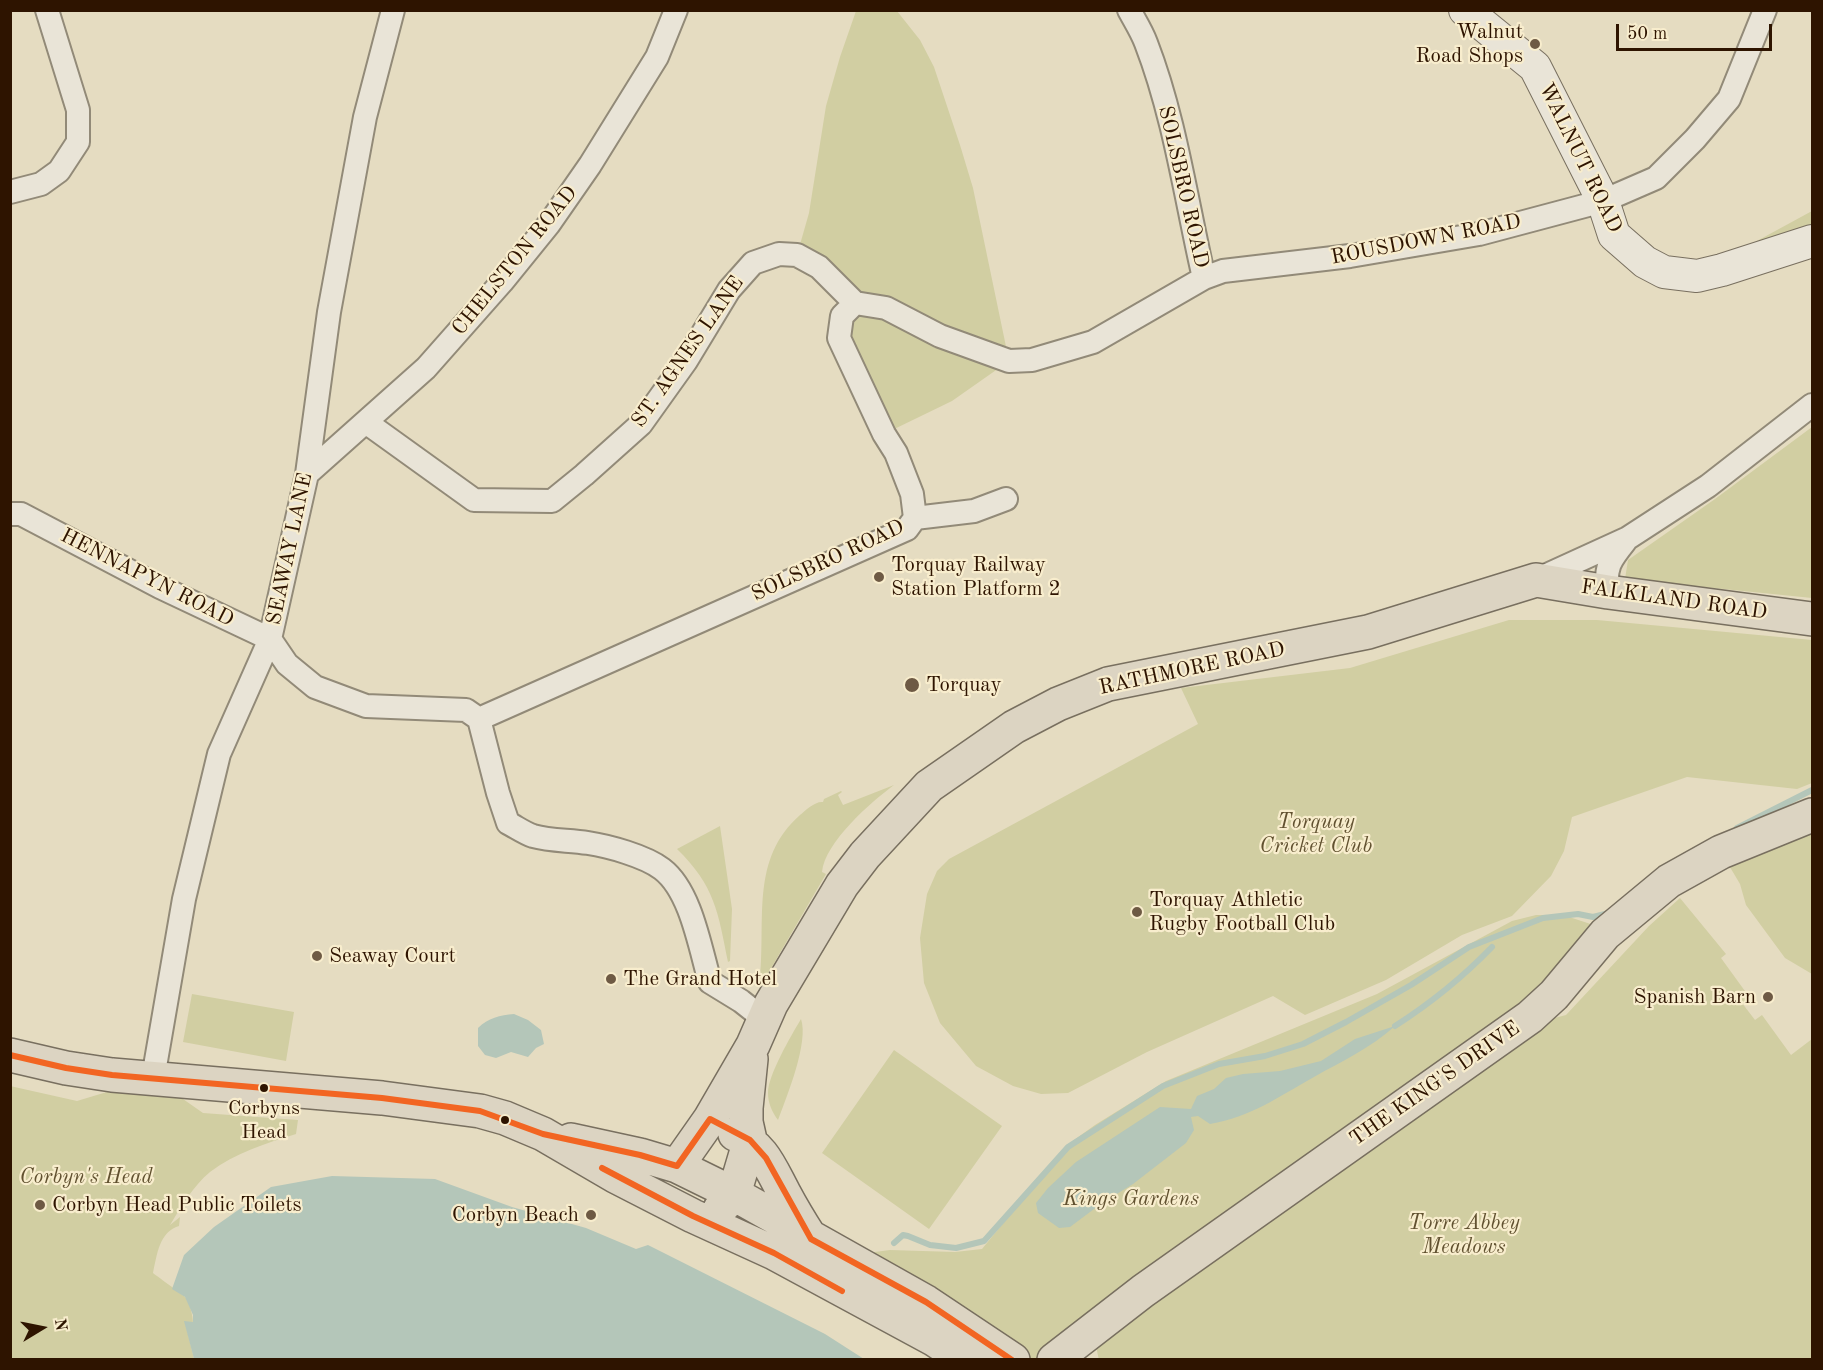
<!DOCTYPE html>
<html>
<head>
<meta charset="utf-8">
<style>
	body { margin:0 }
	#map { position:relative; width:1823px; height:1370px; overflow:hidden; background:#e5dcc1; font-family:"Old Standard TT",serif }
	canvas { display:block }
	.frame { position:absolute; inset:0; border:12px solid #2e1400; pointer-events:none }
	.north { position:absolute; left:12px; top:1298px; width:60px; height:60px; -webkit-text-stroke:4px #f8edcd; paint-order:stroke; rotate:80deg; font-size:16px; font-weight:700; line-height:24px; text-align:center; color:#2e1400 }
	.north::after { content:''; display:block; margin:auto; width:21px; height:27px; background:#2e1400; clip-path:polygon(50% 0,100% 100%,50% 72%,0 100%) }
	.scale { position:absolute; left:1616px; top:24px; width:156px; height:27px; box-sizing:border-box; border:3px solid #2e1400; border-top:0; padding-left:8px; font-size:18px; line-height:21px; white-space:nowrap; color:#2e1400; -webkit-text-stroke:4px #f8edcd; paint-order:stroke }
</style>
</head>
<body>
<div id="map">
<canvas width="1823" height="1370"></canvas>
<div class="frame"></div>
<div class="north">N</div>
<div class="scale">50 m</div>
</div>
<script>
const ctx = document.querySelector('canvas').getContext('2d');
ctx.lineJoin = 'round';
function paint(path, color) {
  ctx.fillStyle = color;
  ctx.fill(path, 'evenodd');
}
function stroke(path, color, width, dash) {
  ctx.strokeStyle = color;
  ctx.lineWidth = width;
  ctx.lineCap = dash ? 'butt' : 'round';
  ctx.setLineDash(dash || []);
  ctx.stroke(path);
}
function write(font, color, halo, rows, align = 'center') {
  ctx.font = font + ' "Old Standard TT",serif';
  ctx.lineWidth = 4.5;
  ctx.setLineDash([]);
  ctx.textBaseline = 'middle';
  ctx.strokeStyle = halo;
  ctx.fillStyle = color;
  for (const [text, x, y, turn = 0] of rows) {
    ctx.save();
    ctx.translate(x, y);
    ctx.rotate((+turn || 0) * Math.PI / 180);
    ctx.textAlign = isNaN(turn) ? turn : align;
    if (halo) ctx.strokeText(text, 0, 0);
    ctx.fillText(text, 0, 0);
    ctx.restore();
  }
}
paint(new Path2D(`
	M 856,11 L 897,11 L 920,40 L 934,67 L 960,145 L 973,188 L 1009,361 L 952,401 L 884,434 L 851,365 L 847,312 L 797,255 L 809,213 L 826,106 L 840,57 Z
	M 1812,211 L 1812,227 L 1784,237 L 1755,242 Z
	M 1812,427 L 1812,598 L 1625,579 L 1628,560 L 1715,499 Z
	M 1509,620 L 1597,620 L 1812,640 L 1812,783 L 1797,789 L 1687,777 L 1572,817 L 1564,851 L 1551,876 L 1512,916 L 1462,935 L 1386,980 L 1305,1015 L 1273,996 L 1147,1052 L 1068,1093 L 1041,1094 L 1013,1086 L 976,1066 L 940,1023 L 924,983 L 920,938 L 927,894 L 937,871 L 949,859 L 1198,724 L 1181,688 L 1350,668 Z
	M 894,785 C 871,802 825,842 822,872 L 826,874 L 763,982 L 760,978 C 766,919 750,859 800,815 C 806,810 815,801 823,802 L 824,799 L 841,791 L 842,792 L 838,795 L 843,805 Z
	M 1812,815 L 1812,974 L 1785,958 L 1746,905 L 1740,884 L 1721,852 Z
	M 720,826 L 732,909 L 730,961 L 728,962 C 718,912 715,886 677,849 Z
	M 1680,898 L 1726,954 L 1721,958 L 1750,998 L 1742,1003 L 1755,1020 L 1762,1015 L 1791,1055 L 1812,1039 L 1812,1359 L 1099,1360 L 1095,1342 L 1547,1020 L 1566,1015 L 1649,926 Z
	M 1536,915 L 1563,915 L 1609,930 L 1554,995 L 1054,1359 L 1013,1359 L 844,1256 L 890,1250 L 955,1252 L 982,1249 L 1067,1145 L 1095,1125 L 1166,1081 L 1377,994 L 1512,921 Z
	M 192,994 L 294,1012 L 286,1061 L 183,1042 Z
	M 801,1019 C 809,1042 787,1096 778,1120 C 772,1112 768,1103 768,1093 C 768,1075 791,1036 801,1019 Z
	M 894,1050 L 1002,1126 L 929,1229 L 822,1153 Z
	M 153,1078 L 203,1113 L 298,1120 L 296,1134 C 267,1143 235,1153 210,1172 C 193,1186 181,1207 170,1225 L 180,1217 L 179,1226 C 159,1232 157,1255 153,1273 C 158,1277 185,1296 186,1298 C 190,1304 193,1316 193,1323 L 185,1322 L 194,1359 L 11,1359 L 10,1086 L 77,1101 Z`), '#d1cea2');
paint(new Path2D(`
	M 514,1014 L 528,1020 L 541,1030 L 544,1044 L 536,1048 L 528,1057 L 511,1052 L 496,1058 L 485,1055 L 478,1046 L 478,1028 C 488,1018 500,1015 514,1014 Z
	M 1395,1026 C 1371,1048 1342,1061 1314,1077 C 1278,1097 1251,1117 1210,1124 L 1198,1116 L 1191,1117 L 1194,1130 L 1186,1143 L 1133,1184 L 1102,1203 L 1070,1227 L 1059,1228 L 1038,1213 L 1036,1203 L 1048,1188 L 1076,1162 L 1160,1107 L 1191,1109 L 1197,1096 L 1214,1089 L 1226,1078 L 1243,1074 L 1280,1071 L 1321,1061 L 1355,1039 Z
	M 332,1176 L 435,1179 L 512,1207 L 586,1228 L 636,1249 L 648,1245 L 825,1334 L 864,1359 L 194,1359 L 184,1321 L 193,1322 L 193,1315 L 185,1297 L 172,1289 L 184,1255 L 214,1227 L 271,1187 Z`), '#b4c6b9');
stroke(new Path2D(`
	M 1737,828 L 1812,790
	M 1395,1026 C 1431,1003 1463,977 1492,947
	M 894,1243 L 903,1235 L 908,1236 L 930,1245 L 956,1248 L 984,1241 L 1068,1147 L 1163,1086 L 1219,1064 L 1265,1056 L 1303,1044 L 1346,1022 L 1411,985 L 1469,947 L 1543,918 L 1578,914 L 1593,917 L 1609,913`), '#b4c6b9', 6);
const street = new Path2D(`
	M 1129,10 C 1135,21 1142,32 1146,43 C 1175,118 1186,200 1204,278
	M 10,192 L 41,184 L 59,171 L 78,142 L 78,110 L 47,10
	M 855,303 L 886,308 L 940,336 L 1009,361 L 1032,360 L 1093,342 L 1204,278 L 1223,271 L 1350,256 L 1479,234 L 1603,201 L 1656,178 L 1695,139 L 1729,99 L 1765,10
	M 367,423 L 474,500 L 552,501 L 584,475 L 641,424 L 686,361 L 729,290 L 753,263 L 779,254 L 797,255 L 819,267 L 855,303
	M 307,474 L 426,368 L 502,282 L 549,224 L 590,165 L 657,57 L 676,10
	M 10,514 L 21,514 L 160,587 L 270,639 L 287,664 L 315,687 L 366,706 L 466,710 L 479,719 L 498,793 L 508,823 C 516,827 524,833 533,836 C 551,841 569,840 588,843 C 608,846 645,856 662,869 C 691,891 700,948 710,982 L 741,1001 L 765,1020
	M 915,518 L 974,511 L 1006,499
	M 1536,580 L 1628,538 L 1708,486 L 1812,405
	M 1608,592 C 1604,566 1611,559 1627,539
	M 479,719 L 907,529 L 915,518 L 912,494 L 896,453 L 884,434 L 839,338 L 842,316 L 855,303
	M 153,1078 L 184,899 L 219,754 L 270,639 L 307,474 L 329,312 L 365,117 L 393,10`);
const secondary = new Path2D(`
	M 1465,10 L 1535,67 L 1603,201 L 1614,235 L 1645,262 L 1664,272 L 1697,276 L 1722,270 L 1812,241`);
const primary = new Path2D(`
	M 10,1055 L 66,1068 L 112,1075 L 382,1098 L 480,1111 L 505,1118 L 543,1134 L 615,1176 L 693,1216 L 774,1253 L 935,1340 L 965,1360
	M 735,1134 C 763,1146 770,1167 784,1193 C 792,1208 801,1223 810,1237
	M 571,1140 L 640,1155 L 677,1166 L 734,1194 L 926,1302 L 1013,1360
	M 677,1166 L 710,1119 L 753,1045 L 771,1004 L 842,885 L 865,855 L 929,786 L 1014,727 L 1058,704 L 1108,684 L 1368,632 L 1536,580 L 1608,592 L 1812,619
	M 720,1209 L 734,1194 L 750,1140 L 746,1122 L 746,1108 L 751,1059
	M 1054,1360 L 1143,1291 L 1530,1017 L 1554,995 L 1605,934 L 1669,881 L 1721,852 L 1812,815`);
stroke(street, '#928a78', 26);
stroke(secondary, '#786f5f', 34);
stroke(primary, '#786f5f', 36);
stroke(street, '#e9e4d7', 22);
stroke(secondary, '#e9e4d7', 32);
stroke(primary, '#dcd4c2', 33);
stroke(new Path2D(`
	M 10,1055 L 66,1068 L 112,1075 L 382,1098 L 480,1111 L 543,1134 L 640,1155 L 677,1166 L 710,1119 L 750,1140 L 766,1158 L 811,1239 L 926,1302 L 1012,1360
	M 602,1168 L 693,1216 L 774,1253 L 842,1291`), '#f26522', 6);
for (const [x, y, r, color] of [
	[1535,44,6,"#6e5a44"],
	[879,577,6,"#6e5a44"],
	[912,685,8,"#6e5a44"],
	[1137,912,6,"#6e5a44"],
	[317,956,6,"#6e5a44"],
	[611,979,6,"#6e5a44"],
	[1768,997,6,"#6e5a44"],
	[264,1088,5,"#2e1400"],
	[505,1120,5,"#2e1400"],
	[40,1205,6,"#6e5a44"],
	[591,1215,6,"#6e5a44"]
]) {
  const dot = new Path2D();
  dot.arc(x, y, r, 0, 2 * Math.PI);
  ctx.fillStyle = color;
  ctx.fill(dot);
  stroke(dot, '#f8edcd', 2);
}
write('20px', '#2e1400', '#f8edcd', [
	["Corbyns",264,1109],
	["Head",264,1133]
]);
write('21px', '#2e1400', '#f8edcd', [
	["Walnut",1523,32,"right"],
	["Road Shops",1523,56,"right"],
	["Torquay Railway",891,565],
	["Station Platform 2",891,589],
	["Torquay",926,685],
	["Torquay Athletic",1149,900],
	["Rugby Football Club",1149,924],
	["Seaway Court",329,956],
	["The Grand Hotel",623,979],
	["Spanish Barn",1756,997,"right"],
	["Corbyn Head Public Toilets",52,1205],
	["Corbyn Beach",579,1215,"right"]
], 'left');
write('21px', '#2e1400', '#f8edcd', [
	["WALNUT ROAD",1580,158,64],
	["SOLSBRO ROAD",1183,187,77],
	["ROUSDOWN ROAD",1426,240,-11],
	["CHELSTON ROAD",515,261,-51],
	["ST. AGNES LANE",688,352,-55],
	["SEAWAY LANE",290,549,-78],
	["SOLSBRO ROAD",828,561,-25],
	["HENNAPYN ROAD",147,578,27],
	["FALKLAND ROAD",1674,600,8],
	["RATHMORE ROAD",1192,669,-12],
	["THE KING'S DRIVE",1435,1084,-35]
]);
write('italic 21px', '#615130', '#f8edcd', [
	["Torquay",1316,822],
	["Cricket Club",1316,846],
	["Corbyn's Head",86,1177],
	["Kings Gardens",1131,1199],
	["Torre Abbey",1464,1223],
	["Meadows",1464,1247]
]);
</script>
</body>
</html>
